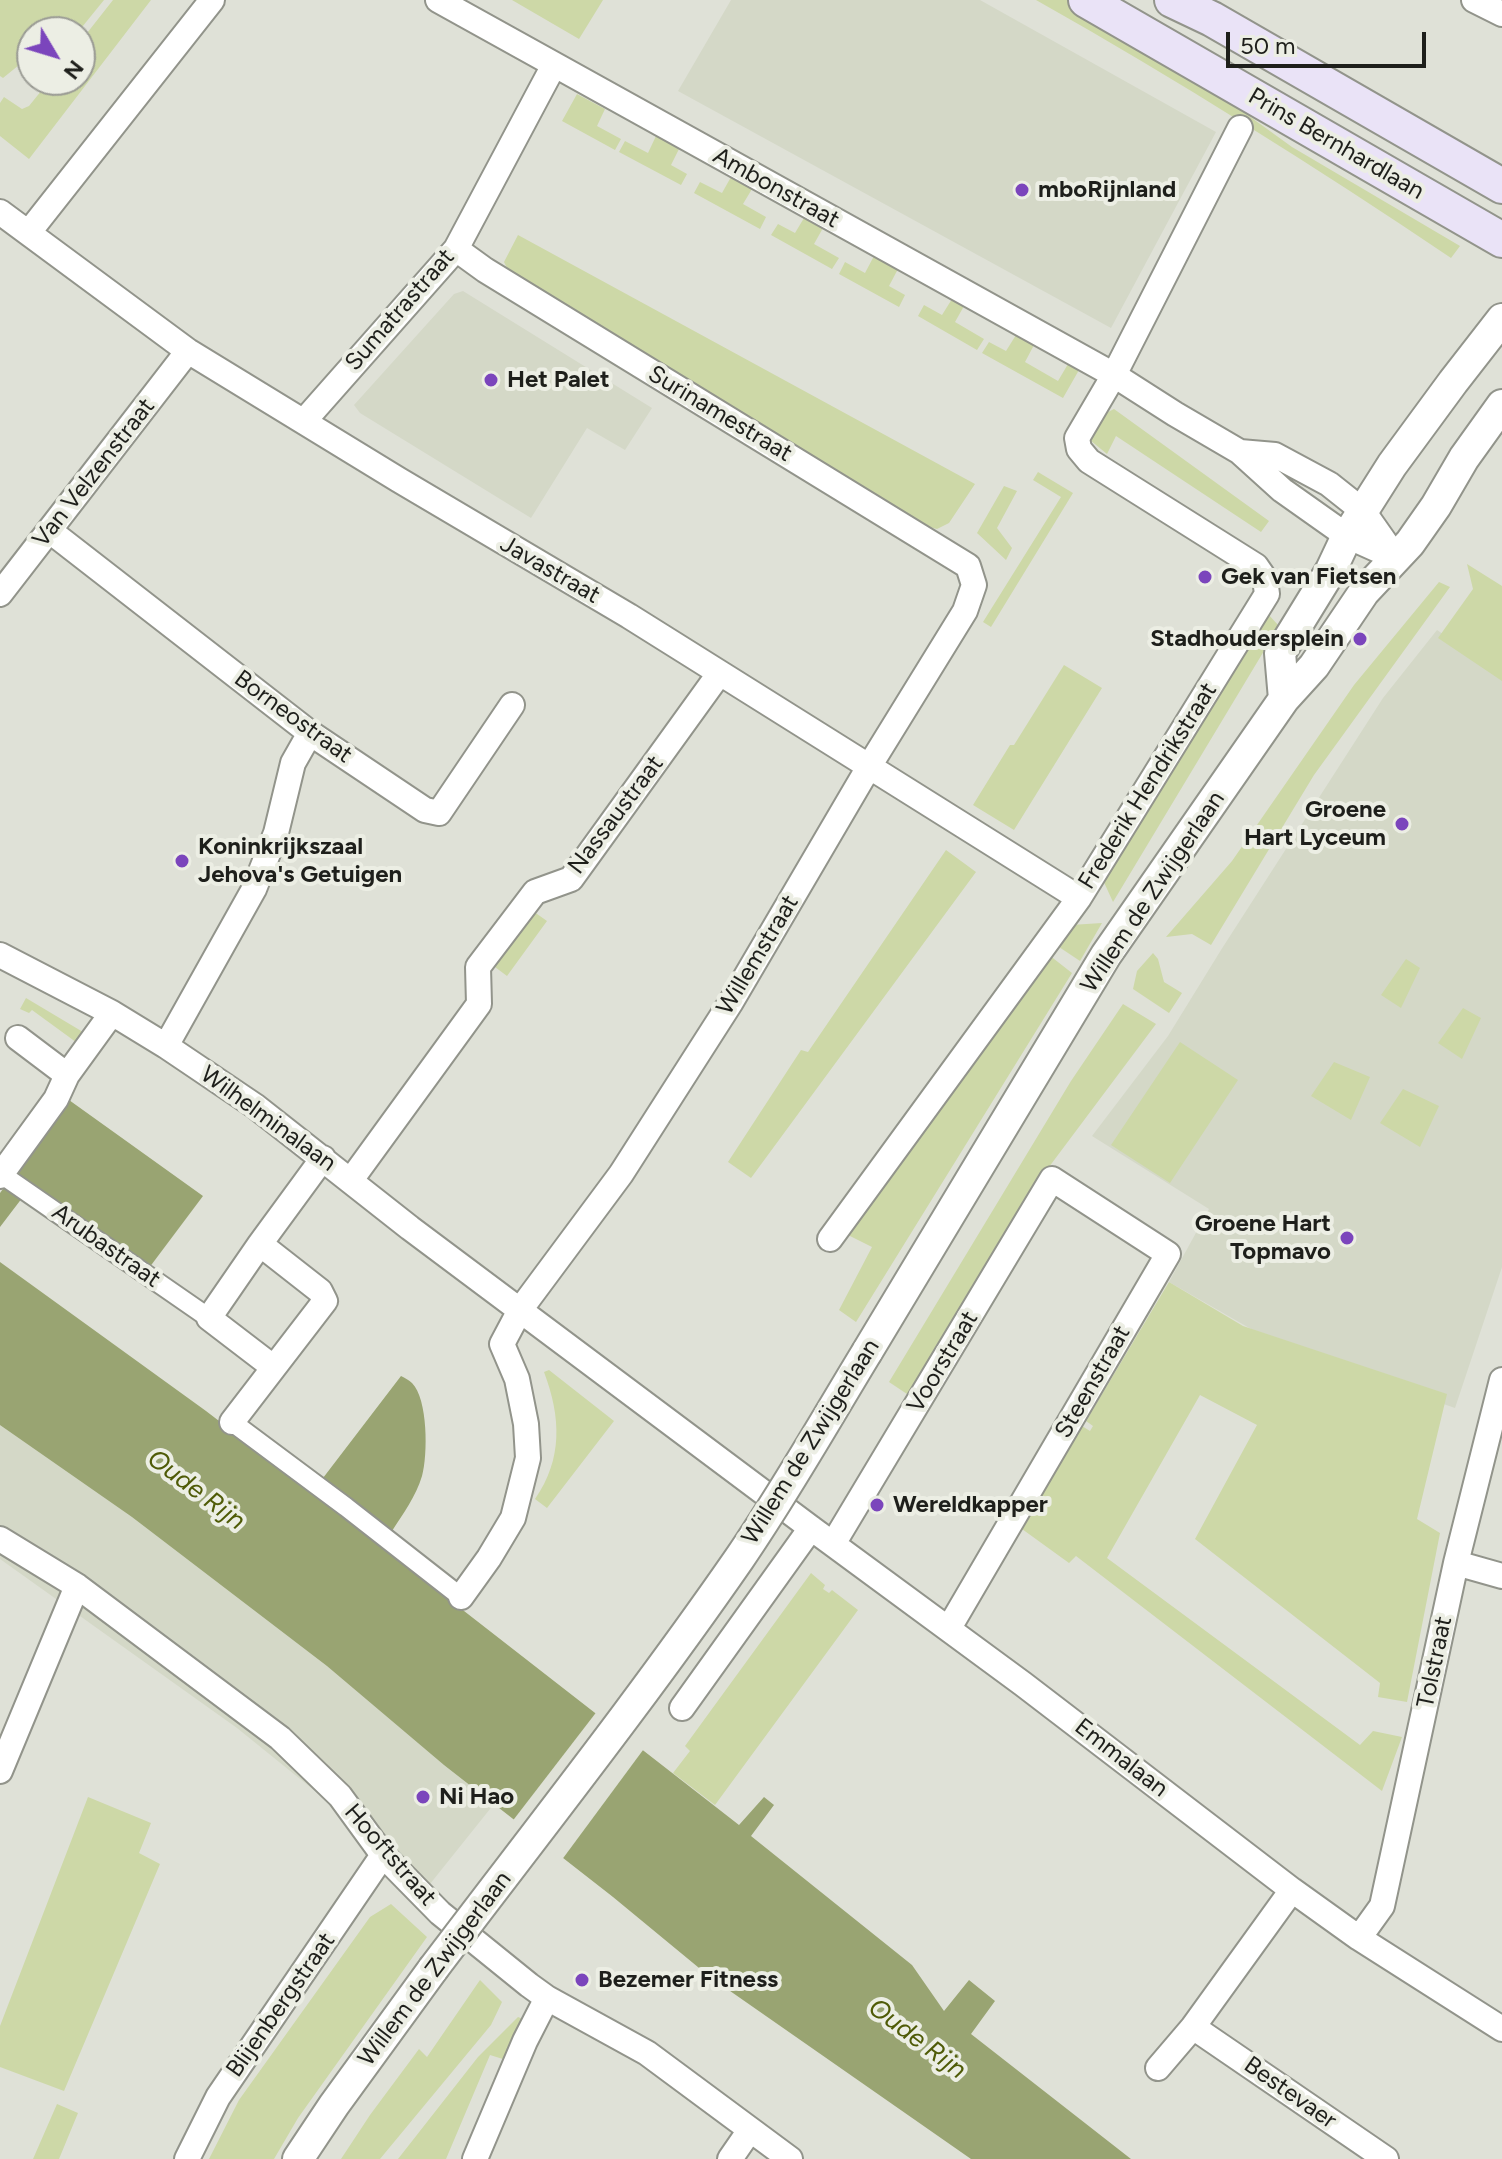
<!DOCTYPE html>
<html>
<head>
<meta charset="utf-8">
<style>
	body { margin:0 }
	#map { position:relative; width:1502px; height:2159px; overflow:hidden; background:#dfe1d7; font-family:Figtree,sans-serif }
	canvas { display:block }
	.north { position:absolute; left:16px; top:16px; width:80px; height:80px; box-sizing:border-box; background:#eceee4; border:2px solid #9a9b94; border-radius:50%; rotate:128deg; font-size:22px; font-weight:700; line-height:32px; text-align:center; color:#1e1f1b }
	.north::after { content:''; display:block; margin:auto; width:28px; height:36px; background:#7b45bc; clip-path:polygon(50% 0,100% 100%,50% 72%,0 100%) }
	.scale { position:absolute; left:1226px; top:32px; width:200px; height:36px; box-sizing:border-box; border:4px solid #1e1f1b; border-top:0; padding-left:10px; font-size:24px; line-height:28px; white-space:nowrap; color:#1e1f1b; -webkit-text-stroke:6px #eceee4; paint-order:stroke }
</style>
</head>
<body>
<div id="map">
<canvas width="1502" height="2159"></canvas>
<div class="north">N</div>
<div class="scale">50 m</div>
</div>
<script>
const ctx = document.querySelector('canvas').getContext('2d');
ctx.lineJoin = 'round';
function paint(path, color) {
  ctx.fillStyle = color;
  ctx.fill(path, 'evenodd');
}
function stroke(path, color, width, dash) {
  ctx.strokeStyle = color;
  ctx.lineWidth = width;
  ctx.lineCap = dash ? 'butt' : 'round';
  ctx.setLineDash(dash || []);
  ctx.stroke(path);
}
function write(font, color, halo, rows, align = 'center') {
  ctx.font = font + ' Figtree,sans-serif';
  ctx.lineWidth = 8;
  ctx.setLineDash([]);
  ctx.textBaseline = 'middle';
  ctx.strokeStyle = halo;
  ctx.fillStyle = color;
  for (const [text, x, y, turn = 0] of rows) {
    ctx.save();
    ctx.translate(x, y);
    ctx.rotate((+turn || 0) * Math.PI / 180);
    ctx.textAlign = isNaN(turn) ? turn : align;
    if (halo) ctx.strokeText(text, 0, 0);
    ctx.fillText(text, 0, 0);
    ctx.restore();
  }
}
paint(new Path2D(`
	M 731,0 L 980,0 L 1216,132 L 1111,328 L 678,91 Z
	M 463,291 L 652,408 L 625,450 L 587,428 L 531,518 L 360,413 L 354,405 L 454,294 Z
	M 1437,630 L 1502,675 L 1502,1267 L 1455,1408 L 1286,1349 L 1169,1282 L 1209,1209 L 1092,1136 L 1168,1036 L 1221,950 L 1383,698 Z
	M 0,1395 L 498,1799 L 430,1884 L 237,1728 L 0,1559 Z`), '#d4d8c7');
paint(new Path2D(`
	M 0,0 L 104,0 L 78,32 L 32,32 L 32,65 L 19,65 L 3,78 L 0,76 Z
	M 113,0 L 151,0 L 29,159 L 0,136 L 0,103 L 4,97 L 22,109 L 29,106 L 50,80 L 80,80 L 80,42 Z
	M 512,0 L 603,0 L 579,39 Z
	M 1036,0 L 1068,0 L 1202,82 L 1292,147 L 1460,246 L 1451,258 C 1316,167 1178,80 1036,0 Z
	M 577,94 L 605,109 L 597,126 L 621,139 L 615,150 L 562,121 Z
	M 656,136 L 679,149 L 671,165 L 687,174 L 681,185 L 619,152 L 625,141 L 648,153 Z
	M 731,177 L 752,189 L 743,204 L 766,217 L 760,229 L 694,193 L 700,182 L 722,193 Z
	M 804,218 L 823,228 L 814,244 L 839,258 L 832,269 L 771,235 L 778,224 L 795,233 Z
	M 518,235 L 975,484 L 949,523 L 937,529 L 918,524 L 510,274 L 504,262 Z
	M 874,256 L 898,269 L 889,286 L 905,295 L 899,307 L 839,274 L 845,262 L 865,273 Z
	M 952,299 L 964,306 L 955,322 L 984,339 L 977,350 L 918,316 L 924,305 L 942,315 Z
	M 1016,335 L 1034,345 L 1025,362 L 1058,381 L 1068,364 L 1079,370 L 1063,398 L 982,353 L 989,342 L 1006,351 Z
	M 1114,409 L 1269,521 L 1261,532 L 1116,436 L 1107,454 L 1090,440 L 1100,416 Z
	M 1038,472 L 1073,493 L 991,627 L 983,622 L 1061,497 L 1033,480 Z
	M 1004,486 L 1017,491 L 997,528 L 1012,548 L 1006,560 L 977,533 Z
	M 1467,564 L 1502,586 L 1502,681 L 1438,638 L 1473,589 Z
	M 1439,582 L 1450,587 L 1314,775 L 1211,945 L 1192,934 L 1166,937 L 1232,861 L 1354,685 Z
	M 1267,613 L 1279,626 L 1113,902 L 1102,878 Z
	M 1064,665 L 1102,688 L 1014,830 L 973,805 L 1010,745 L 1014,745 Z
	M 946,850 L 976,872 L 751,1178 L 728,1162 L 801,1050 L 808,1052 Z
	M 530,909 L 547,921 L 507,976 L 491,964 Z
	M 1102,923 L 1080,961 L 1056,945 L 1071,925 Z
	M 1153,953 L 1158,959 L 1164,982 L 1182,993 L 1169,1013 L 1133,989 L 1137,971 Z
	M 1049,955 L 1072,973 L 856,1322 L 839,1310 L 872,1247 L 846,1234 Z
	M 1406,959 L 1420,968 L 1401,1008 L 1381,995 Z
	M 26,998 L 88,1035 L 80,1045 L 32,1010 L 29,1013 L 20,1009 Z
	M 1123,1004 L 1156,1024 L 1040,1179 L 910,1396 L 889,1382 L 1071,1081 Z
	M 1463,1008 L 1481,1018 L 1462,1059 L 1438,1043 Z
	M 1180,1042 L 1238,1080 L 1170,1183 L 1111,1145 Z
	M 1334,1062 L 1370,1077 L 1351,1120 L 1311,1096 Z
	M 1403,1089 L 1439,1106 L 1420,1147 L 1380,1123 Z
	M 1169,1282 L 1243,1326 L 1447,1394 L 1417,1519 L 1440,1533 L 1407,1702 L 1378,1697 L 1380,1683 L 1195,1539 L 1257,1425 L 1200,1395 L 1107,1558 L 1360,1745 L 1373,1731 L 1402,1737 L 1382,1791 L 1076,1556 L 1069,1563 L 1022,1529 L 1082,1426 L 1090,1431 L 1093,1426 L 1086,1421 Z
	M 549,1370 L 614,1421 L 547,1508 L 535,1499 C 563,1459 561,1417 544,1372 Z
	M 811,1573 L 825,1585 L 823,1589 L 829,1593 L 832,1590 L 858,1610 L 715,1805 L 673,1773 L 690,1751 L 685,1746 Z
	M 88,1797 L 151,1823 L 139,1853 L 160,1864 L 64,2091 L 0,2067 L 0,2026 Z
	M 391,1904 L 427,1937 L 298,2118 L 274,2159 L 209,2159 L 239,2100 L 370,1917 Z
	M 480,1980 L 502,2002 L 491,2025 L 380,2159 L 341,2159 L 370,2115 L 419,2049 L 427,2057 Z
	M 518,2017 L 523,2019 L 522,2022 L 506,2060 L 490,2055 L 446,2159 L 398,2159 L 478,2057 Z
	M 57,2104 L 78,2113 L 59,2159 L 33,2159 Z`), '#cdd8a7');
paint(new Path2D(`
	M 69,1100 L 203,1196 L 149,1268 L 32,1185 L 0,1227 L 0,1193 Z
	M 0,1262 L 206,1411 L 342,1515 L 352,1501 L 323,1478 L 401,1376 C 405,1378 409,1380 412,1383 C 428,1399 428,1455 422,1476 C 416,1496 403,1514 392,1531 L 351,1523 L 739,1825 L 764,1797 L 774,1805 L 751,1836 L 912,1965 L 944,2011 L 969,1980 L 995,2001 L 971,2034 L 1131,2159 L 971,2159 L 710,1977 L 613,1897 L 444,1765 L 327,1666 L 132,1517 L 0,1425 Z`), '#99a472');
paint(new Path2D(`
	M 598,1710 L 646,1746 L 561,1861 L 511,1823 Z`), '#dfe1d7');
const pedestrian = new Path2D(`
	M 1,1174 L 209,1318
	M 232,1422 L 346,1507 L 461,1597`);
const minor = new Path2D(`
	M 438,0 L 1114,375 L 1175,414 L 1240,452 L 1282,490 L 1347,536 L 1396,558
	M 1474,0 L 1502,14
	M 0,212 L 188,351 L 399,480 L 629,616 L 1079,898
	M 29,232 L 212,0
	M 456,249 L 485,270 L 968,566 L 974,585 L 965,611 L 870,765 L 731,1002 L 621,1174 L 520,1310 L 502,1344 L 517,1379 L 526,1424 L 528,1458 L 513,1518 L 489,1558 L 461,1597
	M 304,421 L 456,249 L 554,65
	M 1240,452 L 1275,455 L 1329,484 L 1363,511 L 1396,558
	M 50,531 L 310,733 L 425,810 L 439,813 L 512,705
	M 0,594 L 188,351
	M 0,955 L 112,1013 L 166,1046 L 255,1106 L 410,1228 L 811,1528 L 1023,1684 L 1292,1890 L 1359,1938 L 1502,2029
	M 18,1038 L 67,1075 L 112,1013
	M 166,1046 L 254,889 L 276,833 L 293,763 L 310,733
	M 0,1176 L 56,1099 L 67,1075
	M 351,1180 L 479,1004 L 478,967 L 535,892 L 571,879 L 719,674
	M 830,1239 L 1079,898 L 1267,594 L 1265,579 L 1256,566 L 1089,461 L 1079,449 L 1077,438 L 1114,375 L 1240,128
	M 260,1244 L 209,1318 L 273,1367
	M 232,1422 L 325,1301 L 320,1291 L 260,1244 L 323,1158
	M 0,1539 L 77,1586 L 280,1738 L 340,1796 L 383,1855 L 440,1913 L 529,1985 L 547,1998 L 647,2053 L 790,2159
	M 833,1544 L 1052,1179 L 1168,1254 L 949,1628
	M 1456,1563 L 1502,1576
	M 682,1708 L 811,1528
	M 0,1771 L 77,1586
	M 1359,1938 L 1382,1906 L 1456,1563 L 1502,1380
	M 1193,2027 L 1386,2159
	M 1158,2068 L 1193,2027 L 1292,1890
	M 187,2159 L 218,2097 L 383,1855
	M 475,2159 L 525,2041 L 547,1998
	M 730,2159 L 750,2130`);
const tertiary = new Path2D(`
	M 1284,699 L 1280,653 L 1331,570 L 1347,536 L 1392,465 L 1453,382 L 1502,319
	M 867,1352 L 1106,955 L 1284,699 L 1314,666 L 1364,592 L 1410,543 L 1436,506 L 1464,458 L 1502,405
	M 298,2159 L 334,2105 L 433,1969`);
const secondary = new Path2D(`
	M 1086,0 L 1502,240
	M 1172,0 L 1212,19 L 1502,186`);
stroke(pedestrian, '#92948b', 22);
stroke(minor, '#92948b', 28);
stroke(tertiary, '#92948b', 34);
stroke(secondary, '#92948b', 38);
stroke(pedestrian, '#fff', 18);
stroke(minor, '#fff', 24);
stroke(tertiary, '#fff', 30);
stroke(secondary, '#eae3f7', 34);
const tertiaryBridge = new Path2D(`
	M 433,1969 C 536,1833 642,1699 739,1559 C 785,1492 825,1421 867,1352`);
stroke(tertiaryBridge, '#92948b', 34, []);
stroke(tertiaryBridge, '#fff', 30);
for (const [x, y, r, color] of [
	[1022,190,8,"#7b45bc"],
	[491,380,8,"#7b45bc"],
	[1205,577,8,"#7b45bc"],
	[1360,639,8,"#7b45bc"],
	[1402,824,8,"#7b45bc"],
	[182,861,8,"#7b45bc"],
	[1347,1238,8,"#7b45bc"],
	[877,1505,8,"#7b45bc"],
	[423,1797,8,"#7b45bc"],
	[582,1980,8,"#7b45bc"]
]) {
  const dot = new Path2D();
  dot.arc(x, y, r, 0, 2 * Math.PI);
  ctx.fillStyle = color;
  ctx.fill(dot);
  stroke(dot, '#eceee4', 3);
}
write('24px', '#1e1f1b', '#eceee4', [
	["Prins Bernhardlaan",1336,144,30],
	["Ambonstraat",776,188,29],
	["Sumatrastraat",400,310,-49],
	["Surinamestraat",720,414,31],
	["Van Velzenstraat",94,473,-52],
	["Javastraat",550,570,30],
	["Borneostraat",293,717,36],
	["Frederik Hendrikstraat",1148,786,-58],
	["Nassaustraat",616,815,-53],
	["Willem de Zwijgerlaan",1153,892,-56],
	["Willemstraat",758,955,-59],
	["Wilhelminalaan",268,1119,36],
	["Arubastraat",106,1246,35],
	["Voorstraat",943,1362,-59],
	["Steenstraat",1093,1382,-60],
	["Willem de Zwijgerlaan",811,1442,-58],
	["Tolstraat",1435,1662,-78],
	["Emmalaan",1121,1758,38],
	["Hooftstraat",390,1855,49],
	["Willem de Zwijgerlaan",435,1969,-53],
	["Blijenbergstraat",281,2005,-55],
	["Bestevaer",1290,2093,35]
]);
write('bold 24px', '#1e1f1b', '#eceee4', [
	["mboRijnland",1038,190],
	["Het Palet",507,380],
	["Gek van Fietsen",1221,577],
	["Stadhoudersplein",1344,639,"right"],
	["Groene",1386,810,"right"],
	["Hart Lyceum",1386,838,"right"],
	["Koninkrijkszaal",198,847],
	["Jehova's Getuigen",198,875],
	["Groene Hart",1331,1224,"right"],
	["Topmavo",1331,1252,"right"],
	["Wereldkapper",893,1505],
	["Ni Hao",439,1797],
	["Bezemer Fitness",598,1980]
], 'left');
write('italic 26px', '#4f5b07', '#eceee4', [
	["Oude Rijn",196,1490,37],
	["Oude Rijn",917,2039,37]
]);
</script>
</body>
</html>
